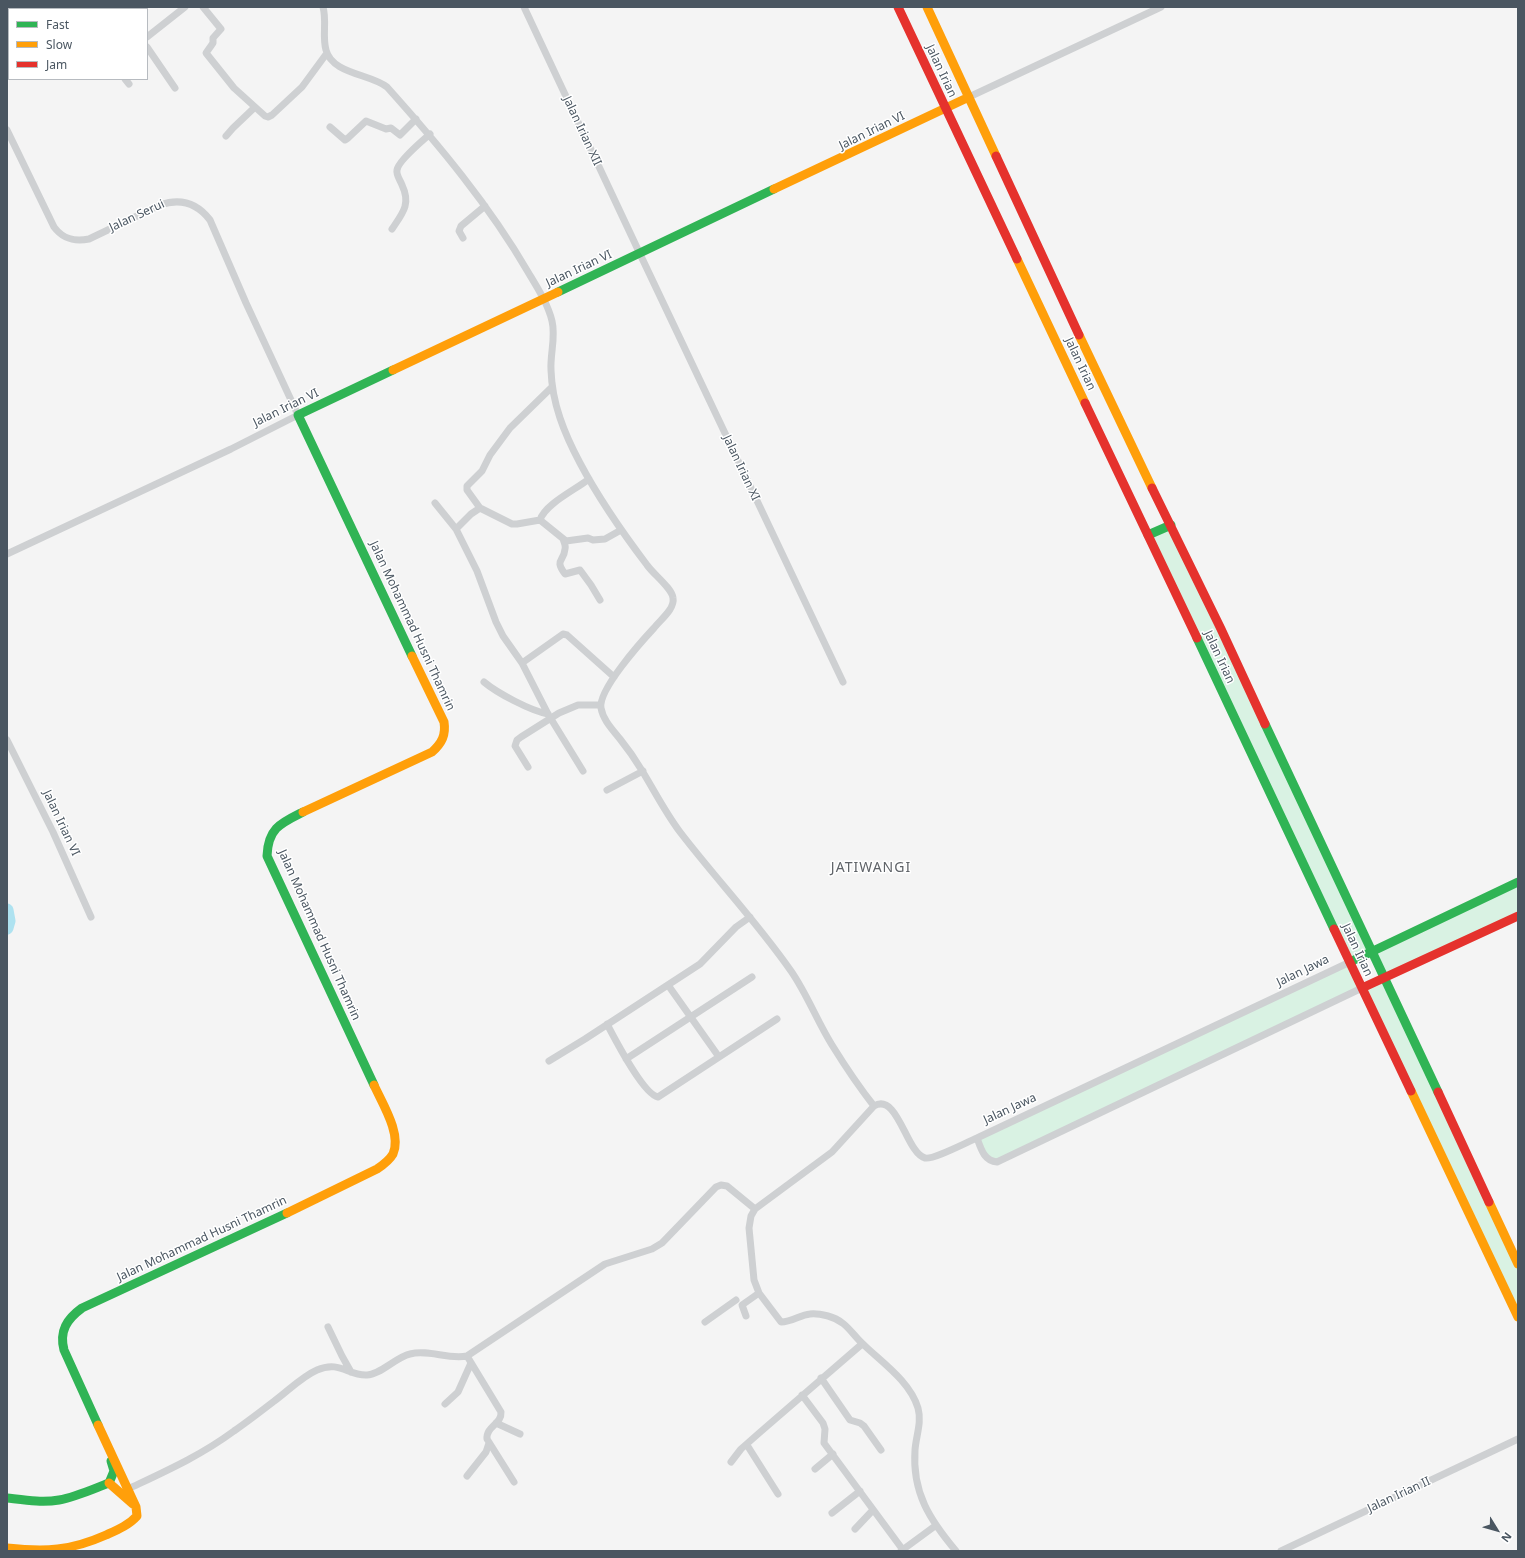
<!DOCTYPE html>
<html>
<head>
<meta charset="utf-8">
<style>
	body { margin:0 }
	#map { position:relative; width:1525px; height:1558px; overflow:hidden; background:#f4f4f4; font-family:"Noto Sans",sans-serif }
	canvas { display:block }
	.frame { position:absolute; inset:0; border:8px solid #4a5661; pointer-events:none }
	.legend { position:absolute; left:8px; top:8px; width:140px; height:72px; box-sizing:border-box; background:#fff; border:1px solid #b7bbc0; margin:0; padding:5px 7px; list-style:none; font-size:12px; color:#4a5661 }
	.legend li { display:flex; align-items:center; gap:8px; height:20px }
	.legend b { width:20px; border:1px solid #b7bbc0 }
	.north { position:absolute; left:1477px; top:1510px; width:40px; height:40px; -webkit-text-stroke:3px #fff; paint-order:stroke; rotate:127deg; font-size:11px; font-weight:700; line-height:16px; text-align:center; color:#4a5661 }
	.north::after { content:''; display:block; margin:auto; width:14px; height:18px; background:#4a5661; clip-path:polygon(50% 0,100% 100%,50% 72%,0 100%) }
</style>
</head>
<body>
<div id="map">
<canvas width="1525" height="1558"></canvas>
<div class="frame"></div>
<ul class="legend">
<li><b style="height:5px;background:#30b455"></b>Fast</li>
<li><b style="height:5px;background:#ff9f0a"></b>Slow</li>
<li><b style="height:5px;background:#e5322d"></b>Jam</li>
</ul>
<div class="north">N</div>
</div>
<script>
const ctx = document.querySelector('canvas').getContext('2d');
ctx.lineJoin = 'round';
function paint(path, color) {
  ctx.fillStyle = color;
  ctx.fill(path, 'evenodd');
}
function stroke(path, color, width, dash) {
  ctx.strokeStyle = color;
  ctx.lineWidth = width;
  ctx.lineCap = dash ? 'butt' : 'round';
  ctx.setLineDash(dash || []);
  ctx.stroke(path);
}
function write(font, color, halo, rows, align = 'center') {
  ctx.font = font + ' "Noto Sans",sans-serif';
  ctx.lineWidth = 3;
  ctx.setLineDash([]);
  ctx.textBaseline = 'middle';
  ctx.strokeStyle = halo;
  ctx.fillStyle = color;
  for (const [text, x, y, turn = 0] of rows) {
    ctx.save();
    ctx.translate(x, y);
    ctx.rotate((+turn || 0) * Math.PI / 180);
    ctx.textAlign = isNaN(turn) ? turn : align;
    if (halo) ctx.strokeText(text, 0, 0);
    ctx.fillText(text, 0, 0);
    ctx.restore();
  }
}
paint(new Path2D(`
	M 1171,525 L 1371,951 L 1518,882 L 1518,915 L 1384,978 L 1518,1263 L 1518,1317 L 1362,988 L 991,1162 L 977,1138 L 1349,962 L 1148,535 ZM 1371,951 L 1383,978 L 1362,988 L 1350,962 Z`), '#d9f2e3');
stroke(new Path2D(`
	M 7,910 L 9,921 L 7,928`), '#aee2f0', 13);
stroke(new Path2D(`
	M 203,7 L 221,29 L 213,38 L 213,43 L 206,53 L 234,88 L 265,116 L 268,117 L 272,115 L 302,87 L 327,53
	M 323,7 C 327,21 322,36 326,50 C 332,74 371,74 387,87 C 439,145 489,205 528,272 C 537,287 548,304 552,321 C 556,337 550,354 551,370 C 552,403 564,433 580,463 C 599,499 622,532 647,565 C 653,574 672,588 673,598 C 675,609 660,620 654,628 C 641,642 598,690 601,708 C 603,720 613,730 620,739 C 628,749 635,759 641,769 C 654,790 665,812 680,832 C 716,879 757,922 791,971 C 807,994 817,1021 832,1045 C 845,1066 859,1087 874,1106 C 898,1092 906,1153 925,1158 C 933,1160 967,1142 977,1138 L 1350,962
	M 524,7 L 640,254 L 843,682
	M 59,9 L 61,7
	M 147,37 L 185,7
	M 147,47 L 175,88
	M 125,79 L 129,84
	M 969,97 L 1161,7
	M 330,127 L 345,140 L 348,138 L 366,121 L 386,129 L 391,128 L 400,135 L 416,119
	M 7,130 L 54,227 C 63,239 74,242 89,239 L 160,205 C 180,198 197,203 210,220 L 246,303 L 298,415 L 231,449 L 7,554
	M 226,136 L 233,128 L 254,108
	M 392,229 C 403,213 411,204 402,185 C 400,180 396,175 397,170 C 398,161 422,141 430,134
	M 463,238 L 459,231 L 461,226 L 485,206
	M 552,387 L 510,428 L 490,455 L 482,471 L 467,486 L 467,490 L 480,508 L 471,514 L 456,529 L 477,571 L 496,622 L 503,636 L 522,663 L 548,714 L 583,771
	M 435,503 L 456,529
	M 480,508 L 512,524 L 517,524 L 540,520 L 566,541 L 588,538 L 593,540 L 605,539 L 621,530
	M 540,520 C 545,504 575,490 589,479
	M 563,539 C 564,542 566,546 565,549 C 564,562 554,559 565,574 L 580,570 L 591,585 L 600,600
	M 522,663 L 563,634 L 567,635 L 614,677
	M 484,682 C 497,693 531,711 548,714
	M 7,740 L 53,832 L 91,917
	M 528,767 L 515,746 L 517,740 L 521,737 L 559,713 L 578,705 L 600,705
	M 607,790 L 643,771
	M 668,985 L 719,1057
	M 607,1024 C 615,1039 643,1094 658,1097 L 777,1019
	M 626,1059 L 752,977
	M 549,1061 L 585,1039 L 700,964 L 736,927 L 750,917
	M 874,1106 L 832,1152 L 755,1209 L 751,1216 L 749,1228 L 754,1280 L 759,1293 L 781,1322 C 792,1322 800,1315 810,1314 C 815,1313 824,1315 828,1316 C 847,1321 852,1335 865,1346 C 884,1364 910,1382 918,1408 C 922,1422 916,1436 915,1450 C 912,1493 930,1520 956,1551
	M 977,1138 C 981,1149 984,1161 997,1162 L 1362,988
	M 746,1316 L 742,1305 L 759,1293
	M 705,1322 L 736,1300
	M 328,1327 L 342,1356 L 351,1372
	M 467,1356 L 501,1412 C 502,1424 486,1426 487,1439 L 514,1482
	M 821,1378 L 850,1420 L 860,1423 L 864,1426 L 881,1450
	M 802,1395 L 823,1423 L 825,1429 L 824,1443 L 903,1550
	M 445,1404 L 458,1392 L 471,1363
	M 496,1423 L 520,1434
	M 747,1445 L 778,1494
	M 731,1462 L 741,1449 L 758,1434 L 862,1344
	M 815,1469 L 833,1454
	M 467,1476 L 486,1452 L 489,1443
	M 128,1489 C 166,1471 200,1456 234,1431 C 247,1422 260,1412 273,1402 C 287,1392 301,1377 317,1370 C 340,1360 348,1376 367,1375 C 380,1375 396,1357 410,1354 C 429,1349 448,1360 467,1356 L 605,1264 L 652,1249 L 662,1243 L 716,1187 L 721,1185 L 727,1186 L 755,1209
	M 832,1513 L 860,1491
	M 855,1529 L 873,1510
	M 901,1551 L 935,1526
	M 1281,1551 L 1518,1439`), '#ced0d2', 7);
stroke(new Path2D(`
	M 558,292 L 774,189
	M 393,370 L 298,415 L 412,656
	M 1148,535 L 1171,525
	M 1197,638 L 1334,929
	M 1265,724 L 1438,1092
	M 303,812 C 281,823 268,828 267,856 L 374,1085
	M 1350,962 L 1518,882
	M 98,1425 L 64,1350 C 59,1331 67,1319 82,1308 L 287,1213
	M 7,1498 C 24,1500 42,1503 59,1500 C 76,1497 93,1489 109,1483 L 114,1471 L 111,1461`), '#30b455', 9);
stroke(new Path2D(`
	M 927,7 L 996,156
	M 774,189 L 969,97
	M 1017,259 L 1085,403
	M 1079,335 L 1152,488
	M 393,370 L 558,292
	M 303,812 L 432,752 C 442,743 446,735 444,722 L 412,656
	M 1411,1091 L 1518,1317
	M 1489,1202 L 1518,1264
	M 287,1213 L 377,1169 C 383,1165 389,1161 393,1154 C 402,1134 382,1103 374,1085
	M 109,1483 L 133,1504
	M 7,1548 C 46,1552 70,1551 106,1535 C 117,1530 129,1525 137,1516 L 136,1507 L 98,1425`), '#ff9f0a', 9);
stroke(new Path2D(`
	M 898,7 L 1017,259
	M 996,156 L 1079,335
	M 1085,403 L 1197,638
	M 1152,488 L 1221,629 L 1265,724
	M 1334,929 L 1411,1091
	M 1362,988 L 1518,916
	M 1438,1092 L 1489,1202`), '#e5322d', 9);
write('12px', '#4a5661', '#fff', [
	["Jalan Irian",941,71,65],
	["Jalan Irian XII",582,131,65],
	["Jalan Irian VI",872,131,-26],
	["Jalan Serui",137,216,-25],
	["Jalan Irian VI",579,269,-25],
	["Jalan Irian",1080,364,65],
	["Jalan Irian VI",286,408,-26],
	["Jalan Irian XI",741,468,65],
	["Jalan Mohammad Husni Thamrin",412,626,65],
	["Jalan Irian",1219,657,65],
	["Jalan Irian VI",61,823,65],
	["Jalan Mohammad Husni Thamrin",319,935,66],
	["Jalan Irian",1357,950,65],
	["Jalan Jawa",1303,971,-26],
	["Jalan Jawa",1010,1109,-25],
	["Jalan Mohammad Husni Thamrin",202,1239,-25],
	["Jalan Irian II",1399,1495,-25]
]);
ctx.letterSpacing = '1px';
write('14px', '#5f6368', '#fff', [
	["JATIWANGI",871,868]
]);
ctx.letterSpacing = '0px';
</script>
</body>
</html>
